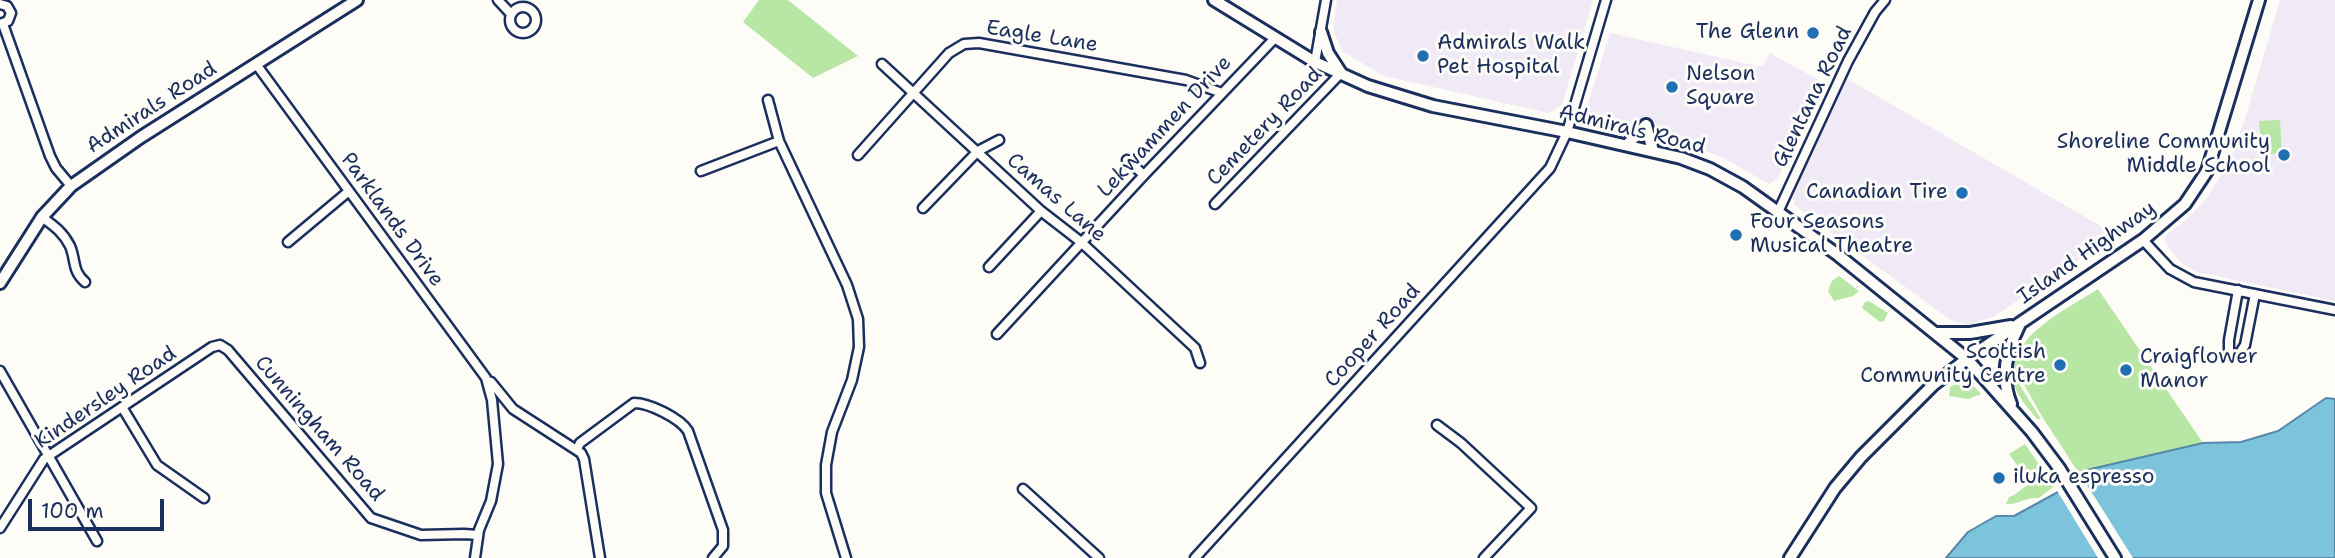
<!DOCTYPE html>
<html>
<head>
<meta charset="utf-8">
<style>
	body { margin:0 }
	#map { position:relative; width:2335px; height:558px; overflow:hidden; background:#fdfcf7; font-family:"Shantell Sans",sans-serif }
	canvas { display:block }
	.scale { position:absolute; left:28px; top:499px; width:136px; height:32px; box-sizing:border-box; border:4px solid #1b2f5e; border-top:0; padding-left:9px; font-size:21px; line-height:24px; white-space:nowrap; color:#1b2f5e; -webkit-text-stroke:5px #fdfcf7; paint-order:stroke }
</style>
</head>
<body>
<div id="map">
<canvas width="2335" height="558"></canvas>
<div class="scale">100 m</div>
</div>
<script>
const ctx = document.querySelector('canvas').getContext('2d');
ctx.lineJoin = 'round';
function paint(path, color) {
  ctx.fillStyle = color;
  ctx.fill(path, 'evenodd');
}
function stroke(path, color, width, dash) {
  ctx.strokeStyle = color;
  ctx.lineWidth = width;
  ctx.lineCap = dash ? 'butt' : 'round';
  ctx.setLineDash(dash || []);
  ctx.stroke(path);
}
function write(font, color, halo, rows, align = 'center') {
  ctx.font = font + ' "Shantell Sans",sans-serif';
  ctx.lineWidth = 6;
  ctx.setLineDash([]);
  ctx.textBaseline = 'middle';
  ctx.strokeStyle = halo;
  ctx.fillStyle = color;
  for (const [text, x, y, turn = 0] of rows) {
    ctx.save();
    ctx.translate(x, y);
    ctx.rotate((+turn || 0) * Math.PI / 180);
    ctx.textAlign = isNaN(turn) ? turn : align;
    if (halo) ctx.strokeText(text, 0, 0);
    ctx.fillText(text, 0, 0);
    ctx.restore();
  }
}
paint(new Path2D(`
	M 1337,0 L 1593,0 L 1562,105 L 1549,113 L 1384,76 L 1342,51 L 1333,29 Z
	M 2280,0 L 2335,0 L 2335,301 L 2197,272 L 2184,265 L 2174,255 L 2164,240 L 2166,235 L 2184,222 L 2206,199 L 2228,165 L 2246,116 Z
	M 1610,33 L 1762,67 L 1770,53 L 1822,82 L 1778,178 L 1769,184 L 1724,158 L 1680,141 L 1597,123 L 1587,107 Z
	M 1847,79 L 1853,82 L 2116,235 L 1993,317 L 1966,325 L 1950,320 L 1794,205 L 1793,195 Z`), '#efeaf6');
paint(new Path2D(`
	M 759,0 L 788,0 L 858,56 L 813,78 L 743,22 Z
	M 2280,120 L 2282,153 L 2262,155 L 2259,121 Z
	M 1839,276 L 1859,291 L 1853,296 L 1834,301 L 1828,291 L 1832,281 Z
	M 2098,289 L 2203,443 L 2078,472 L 2043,418 L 2014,367 C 2018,331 2071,307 2098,289 Z
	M 1869,301 L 1888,313 L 1884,321 L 1880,322 L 1862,308 L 1865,302 Z
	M 2011,375 L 2014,376 L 2041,419 L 2037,419 C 2026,406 2014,392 2011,375 Z
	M 1961,381 L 1973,385 L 1981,394 L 1968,399 L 1949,396 L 1950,387 Z
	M 2025,444 L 2054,486 L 2039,498 C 2026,497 2017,505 2006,504 L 2009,497 L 2014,495 L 2030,483 L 2009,454 Z`), '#b7e6a5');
const water = new Path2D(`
	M 2326,398 L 2335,399 L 2335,558 L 1946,558 L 1968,532 L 1996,516 L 2014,516 L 2058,492 L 2078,472 L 2203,443 L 2241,442 L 2278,431 Z`);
paint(water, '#7cc4dc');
stroke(water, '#58a', 2);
paint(new Path2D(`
	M 2076,469 L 2096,499 L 2133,558 L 2098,558 L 2056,489 Z`), '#fdfcf7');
const street = new Path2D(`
	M 498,0 L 511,14
	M 0,4 L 7,6 L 11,13 L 8,21 L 0,24
	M510 20a13 13 0 1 1 26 0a13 13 0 1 1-26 0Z
	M 3,24 L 50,156 L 56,168 L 71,186
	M 1315,62 L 1326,0
	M 256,64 L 486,378 L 492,400 L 498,464 L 491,501 L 479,530 L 475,558
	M 882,64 L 1041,211 L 1081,242 L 1195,348 L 1200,363
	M 768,100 L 779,141 L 847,285 L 858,319 L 859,347 L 852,380 L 832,432 L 826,465 L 826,493 L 846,558
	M 858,155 L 949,53 L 964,44 L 979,43 L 1186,80 L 1222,93
	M 1127,160 L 1144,175
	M 701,171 L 779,141
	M 1215,204 L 1341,73
	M 923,208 L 978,151 L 999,140
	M 1778,212 L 1848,61 L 1875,12 L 1885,0
	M 42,217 C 54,226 63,232 70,246 C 76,260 72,271 85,282
	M 2143,240 L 2170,269 L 2194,282 L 2335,310
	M 288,242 L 349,191
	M 989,267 L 1041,211
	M 2238,290 L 2229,340 L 2229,352 L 2234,356 L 2238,356 L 2245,345 L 2255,294
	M 997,334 L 1144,175 L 1275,38
	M 0,371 L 97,541
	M 491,382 L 513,409 L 581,453 L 584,459 L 600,558
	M 122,407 L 157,465 L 204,498
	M 1437,425 L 1461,443 L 1531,508 L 1484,558
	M 577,449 L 580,443 L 634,403 C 649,403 680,418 688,431 L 723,530 L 723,546 L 713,558
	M 1023,489 L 1099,558
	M 0,528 L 44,459 L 212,347 L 220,345 L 228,350 L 371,518 L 421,535 L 464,534 L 478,535
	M 1195,558 L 1550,168 L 1567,132 L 1606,0`);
const secondary = new Path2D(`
	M 1214,0 L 1315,62 L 1368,86 L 1433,106 L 1567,132 L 1681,158 L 1710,169 L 1743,187 L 1838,255 L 1967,359 L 2032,432 L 2059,468 L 2115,558
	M 1321,32 L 1328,53 L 1341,73
	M 1646,125 L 1653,151
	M 1627,145 L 1646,125
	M 0,283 L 42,217 L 71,186 L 141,137 L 357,0
	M 1937,333 L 1970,333 L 2011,326
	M 2011,404 C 2000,377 2006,351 2019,326
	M 1790,558 L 1835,488 L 1861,457 L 1933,385 L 1967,359 L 2143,240 L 2185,204 L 2207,171 L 2259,0`);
stroke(street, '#1b2f5e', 13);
stroke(secondary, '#1b2f5e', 16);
stroke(street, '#fdfcf7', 8);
stroke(secondary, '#fdfcf7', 10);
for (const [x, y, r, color] of [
	[1813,33,7,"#1f6fb2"],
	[1423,56,7,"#1f6fb2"],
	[1672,87,7,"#1f6fb2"],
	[2284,155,7,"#1f6fb2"],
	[1962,193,7,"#1f6fb2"],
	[1736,235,7,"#1f6fb2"],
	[2060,365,7,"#1f6fb2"],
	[2126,370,7,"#1f6fb2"],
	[1999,478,7,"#1f6fb2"]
]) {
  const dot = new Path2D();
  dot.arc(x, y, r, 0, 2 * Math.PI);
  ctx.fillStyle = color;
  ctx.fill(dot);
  stroke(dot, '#fdfcf7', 2.5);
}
write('21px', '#1b2f5e', '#fdfcf7', [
	["The Glenn",1799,33,"right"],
	["Admirals Walk",1437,44],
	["Pet Hospital",1437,68],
	["Nelson",1686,75],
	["Square",1686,99],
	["Shoreline Community",2270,143,"right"],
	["Middle School",2270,167,"right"],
	["Canadian Tire",1948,193,"right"],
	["Four Seasons",1750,223],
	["Musical Theatre",1750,247],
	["Scottish",2046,353,"right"],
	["Community Centre",2046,377,"right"],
	["Craigflower",2140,358],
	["Manor",2140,382],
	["iluka espresso",2013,478]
], 'left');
write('21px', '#1b2f5e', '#fdfcf7', [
	["Eagle Lane",1042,37,9],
	["Glentana Road",1813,97,-64],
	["Admirals Road",152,108,-33],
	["Lekwammen Drive",1165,127,-47],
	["Cemetery Road",1265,127,-46],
	["Admirals Road",1632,130,14],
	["Camas Lane",1056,198,41],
	["Parklands Drive",392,220,54],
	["Island Highway",2087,253,-35],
	["Cooper Road",1373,336,-48],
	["Kindersley Road",106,398,-34],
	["Cunningham Road",319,429,49]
]);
</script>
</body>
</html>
